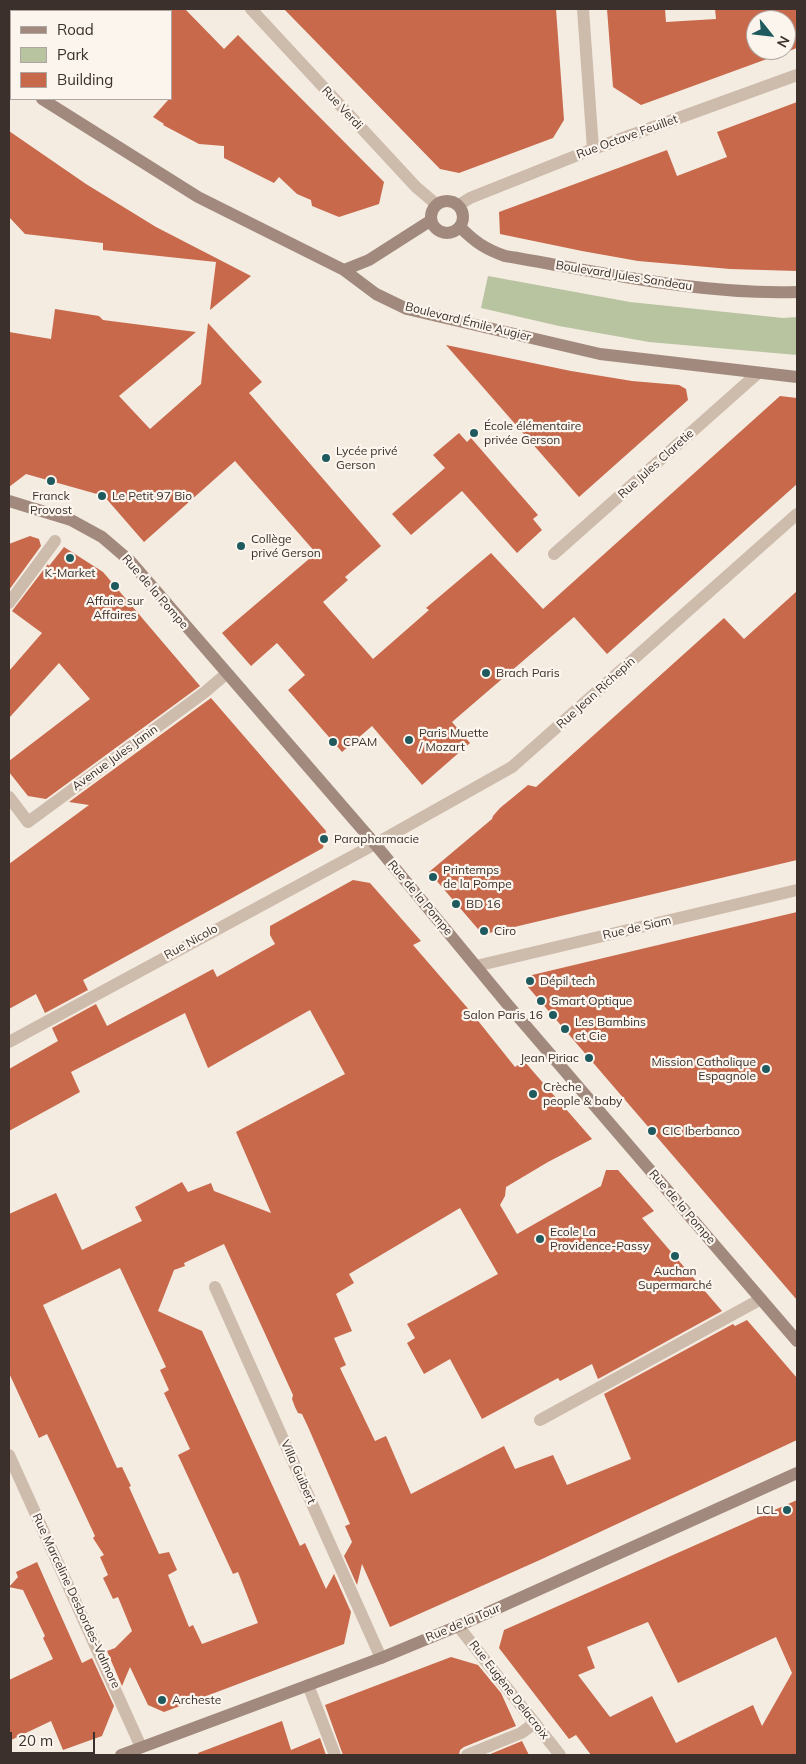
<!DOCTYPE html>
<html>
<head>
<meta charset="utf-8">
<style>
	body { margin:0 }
	#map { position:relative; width:806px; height:1764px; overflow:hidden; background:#f4ebe1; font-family:Mulish,sans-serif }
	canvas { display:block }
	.frame { position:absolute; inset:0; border:10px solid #3b302b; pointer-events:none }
	.legend { position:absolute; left:10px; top:10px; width:162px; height:90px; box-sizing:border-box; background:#fbf5ee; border:1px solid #aea6a0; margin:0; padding:6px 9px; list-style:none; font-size:15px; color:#3b302b }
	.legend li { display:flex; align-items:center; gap:10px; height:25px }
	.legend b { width:25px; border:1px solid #aea6a0 }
	.north { position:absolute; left:746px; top:10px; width:50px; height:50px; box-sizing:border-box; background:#fbf5ee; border:1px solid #aea6a0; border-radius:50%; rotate:119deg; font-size:14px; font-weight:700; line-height:20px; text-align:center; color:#3b302b }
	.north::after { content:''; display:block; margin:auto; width:18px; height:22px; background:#1f5a5e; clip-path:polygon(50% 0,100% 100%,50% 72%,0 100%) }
	.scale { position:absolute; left:10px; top:1732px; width:85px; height:22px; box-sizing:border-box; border:2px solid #3b302b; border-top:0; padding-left:6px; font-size:15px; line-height:18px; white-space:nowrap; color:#3b302b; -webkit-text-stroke:4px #fbf5ee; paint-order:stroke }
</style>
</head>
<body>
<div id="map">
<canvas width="806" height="1764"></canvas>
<div class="frame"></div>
<ul class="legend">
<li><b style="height:6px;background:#a18a7d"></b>Road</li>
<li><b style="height:14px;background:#b8c4a0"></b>Park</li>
<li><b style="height:14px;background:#c8694b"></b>Building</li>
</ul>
<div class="north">N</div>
<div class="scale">20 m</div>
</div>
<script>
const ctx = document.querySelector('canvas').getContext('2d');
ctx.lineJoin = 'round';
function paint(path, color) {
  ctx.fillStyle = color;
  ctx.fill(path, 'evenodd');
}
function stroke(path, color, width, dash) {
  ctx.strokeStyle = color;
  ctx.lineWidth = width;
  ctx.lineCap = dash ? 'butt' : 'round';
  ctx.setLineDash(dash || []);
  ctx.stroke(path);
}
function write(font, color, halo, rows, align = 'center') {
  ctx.font = font + ' Mulish,sans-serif';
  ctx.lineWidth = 4.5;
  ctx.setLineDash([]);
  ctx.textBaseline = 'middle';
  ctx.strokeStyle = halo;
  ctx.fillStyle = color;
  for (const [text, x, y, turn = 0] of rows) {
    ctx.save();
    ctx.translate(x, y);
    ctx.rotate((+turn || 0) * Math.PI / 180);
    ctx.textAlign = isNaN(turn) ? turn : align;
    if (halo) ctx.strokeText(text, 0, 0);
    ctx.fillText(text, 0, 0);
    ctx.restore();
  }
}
paint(new Path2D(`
	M 488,276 L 630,302 L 783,318 L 797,317 L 797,355 L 649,342 L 559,326 L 481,308 Z`), '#b8c4a0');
paint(new Path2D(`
	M 171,9 L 185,9 L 224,49 L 238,35 L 384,182 L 379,204 L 339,217 L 312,206 L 311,200 L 297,194 L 279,177 L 274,183 L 224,158 L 224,146 L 199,144 L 163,125 L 164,124 L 153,117 L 169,99 L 171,99 Z
	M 284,9 L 556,9 L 564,120 L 553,138 L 459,173 L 440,169 Z
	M 607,9 L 665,9 L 666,22 L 716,19 L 715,9 L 797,9 L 797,48 L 641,105 L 613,87 ZM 756,20 L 786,20 L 786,50 L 756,50 Z
	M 797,102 L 797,271 L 730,269 L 638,261 L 582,251 L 500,234 L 499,212 L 667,150 L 677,176 L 727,157 L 717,132 Z
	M 9,131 L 86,184 L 156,227 L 251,276 L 210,310 L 216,262 L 103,250 L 103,243 L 25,234 L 9,217 Z
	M 55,309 L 99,316 L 103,320 L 196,332 L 119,396 L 150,429 L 201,384 L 208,323 L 262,382 L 249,393 L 381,546 L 345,577 L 348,580 L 323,602 L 373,659 L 429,610 L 426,608 L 491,553 L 543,609 L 780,396 L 797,398 L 797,484 L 607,654 L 574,617 L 452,722 L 470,743 L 422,785 L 372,726 L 342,752 L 288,690 L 305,675 L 277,643 L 251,666 L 222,633 L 316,553 L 235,461 L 144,542 L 104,496 L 26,474 L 9,487 L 9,332 L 51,339 Z
	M 446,345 L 571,371 L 632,381 L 679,385 L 686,389 L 688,400 L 579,497 Z
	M 459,433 L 467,442 L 471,438 L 538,515 L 533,519 L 542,530 L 517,553 L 462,491 L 411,535 L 392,514 L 445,468 L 433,455 Z
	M 30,536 L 39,539 L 41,546 L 9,590 L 9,544 Z
	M 64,547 L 103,572 L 200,686 L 46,799 L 28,796 L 9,772 L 9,761 L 90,699 L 59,663 L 9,718 L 9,671 L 42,633 L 12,611 L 48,564 L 49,566 Z
	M 797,591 L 797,860 L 489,933 L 478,929 L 429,872 L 492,819 L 493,816 L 500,808 L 528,785 L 536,787 L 724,618 L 744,639 Z
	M 211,698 L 326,831 L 323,848 L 83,980 L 88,990 L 45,1013 L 36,994 L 9,1009 L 9,864 L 89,805 L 69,802 Z
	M 353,880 L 370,883 L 421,941 L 413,945 L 471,1012 L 515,1067 L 524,1061 L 592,1139 L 548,1162 L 506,1187 L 505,1196 L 500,1205 L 517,1234 L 601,1186 L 606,1170 L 618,1170 L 654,1211 L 642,1218 L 722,1311 L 598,1379 L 592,1364 L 560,1381 L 558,1378 L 482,1419 L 450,1359 L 424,1374 L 407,1343 L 415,1338 L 407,1324 L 498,1274 L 460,1208 L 349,1274 L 354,1283 L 336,1294 L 352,1331 L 334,1338 L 346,1365 L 340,1368 L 375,1441 L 386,1436 L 411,1494 L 504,1446 L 515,1469 L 553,1455 L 567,1485 L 631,1459 L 604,1394 L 733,1324 L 735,1326 L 747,1320 L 797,1378 L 797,1440 L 542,1559 L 390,1627 L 362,1564 L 357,1585 L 344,1556 L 352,1542 L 345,1526 L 350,1524 L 309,1429 L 302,1414 L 298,1413 L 295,1407 L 292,1399 L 293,1395 L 224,1244 L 184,1263 L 185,1266 L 174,1270 L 158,1311 L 202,1331 L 300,1546 L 305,1543 L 326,1589 L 334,1574 L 351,1612 L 344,1644 L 164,1712 L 148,1705 L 130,1667 L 122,1686 L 107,1651 L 115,1648 L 132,1631 L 118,1597 L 113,1599 L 103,1578 L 108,1575 L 100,1557 L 104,1555 L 93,1538 L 95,1536 L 58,1457 L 47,1434 L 39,1438 L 9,1373 L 9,1214 L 56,1193 L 82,1250 L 142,1221 L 135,1207 L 182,1182 L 188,1192 L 211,1183 L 214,1191 L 271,1213 L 236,1132 L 345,1074 L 310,1010 L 208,1068 L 185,1013 L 71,1072 L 80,1092 L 9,1131 L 9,1069 L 58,1041 L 52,1028 L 96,1004 L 107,1026 L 213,969 L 217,977 L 275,944 L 270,935 L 270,926 ZM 120,1268 L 166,1367 L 160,1370 L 169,1390 L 164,1393 L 190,1449 L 178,1455 L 233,1574 L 238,1572 L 258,1623 L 202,1644 L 193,1625 L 189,1627 L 168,1575 L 177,1570 L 169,1552 L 159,1554 L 129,1487 L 131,1486 L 122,1467 L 117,1468 L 43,1305 Z
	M 797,912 L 797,1300 L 528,987 L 532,975 Z
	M 797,1500 L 797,1755 L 591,1755 L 576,1735 L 569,1739 L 499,1648 L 504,1630 ZM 648,1622 L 678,1683 L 776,1637 L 792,1673 L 762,1726 L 753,1705 L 676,1743 L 652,1696 L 610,1717 L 578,1675 L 595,1668 L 587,1647 Z
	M 37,1562 L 82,1663 L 92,1658 L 114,1706 L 102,1736 L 63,1750 L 51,1721 L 9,1741 L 9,1680 L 53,1659 L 43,1638 L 45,1636 L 23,1590 L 9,1587 L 18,1577 L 16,1572 Z
	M 451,1657 L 478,1665 L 501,1693 L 516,1726 L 464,1747 L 460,1750 L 459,1755 L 343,1755 L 325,1705 Z
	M 282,1721 L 291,1750 L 320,1738 L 326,1755 L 199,1755 L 198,1753 Z
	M 522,1741 L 529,1755 L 488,1755 Z`), '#c8694b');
stroke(new Path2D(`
	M 9,603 L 55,541
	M 215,1287 L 381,1658
	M 540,1420 L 761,1299
	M 308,1685 L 335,1755
	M 467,1755 L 521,1733 L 535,1723`), '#cdbbac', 12);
stroke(new Path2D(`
	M 251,9 L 416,187 L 436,204
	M 583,9 L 593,149
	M 459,205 L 470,198 L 593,149 L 797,75
	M 554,554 L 758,373
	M 9,797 L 28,822 L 205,692 L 226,674
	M 476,966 L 797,890
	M 9,1042 L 375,844 L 512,767 L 797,514
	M 9,1455 L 141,1747
	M 458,1626 L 560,1755`), '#cdbbac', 12);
stroke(new Path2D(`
	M 9,72 L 11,74
	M 42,99 L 198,197 L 344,270 L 376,294 L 407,309 L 600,354 L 797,377
	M431 217a16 16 0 1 1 32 0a16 16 0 1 1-32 0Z
	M 460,227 C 475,242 485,249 505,256 C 601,272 699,295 797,292
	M 344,270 L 369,260 L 430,221
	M 9,501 L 71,520 L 102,537 L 130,561 L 375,844 L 508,1005 L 797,1341
	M 121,1755 L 381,1658 L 458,1626 L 797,1473`), '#a18a7d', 12);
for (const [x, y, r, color] of [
	[474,433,5,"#1f5a5e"],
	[326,458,5,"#1f5a5e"],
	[51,481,5,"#1f5a5e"],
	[102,496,5,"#1f5a5e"],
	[241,546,5,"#1f5a5e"],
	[70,558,5,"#1f5a5e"],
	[115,586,5,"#1f5a5e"],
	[486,673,5,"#1f5a5e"],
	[409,740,5,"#1f5a5e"],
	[333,742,5,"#1f5a5e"],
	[324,839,5,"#1f5a5e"],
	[433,877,5,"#1f5a5e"],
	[456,904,5,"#1f5a5e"],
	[484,931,5,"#1f5a5e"],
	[530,981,5,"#1f5a5e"],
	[541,1001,5,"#1f5a5e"],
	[553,1015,5,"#1f5a5e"],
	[565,1029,5,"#1f5a5e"],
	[589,1058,5,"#1f5a5e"],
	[766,1069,5,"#1f5a5e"],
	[533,1094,5,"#1f5a5e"],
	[652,1131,5,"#1f5a5e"],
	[540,1239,5,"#1f5a5e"],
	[675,1256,5,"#1f5a5e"],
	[787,1510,5,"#1f5a5e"],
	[162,1700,5,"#1f5a5e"]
]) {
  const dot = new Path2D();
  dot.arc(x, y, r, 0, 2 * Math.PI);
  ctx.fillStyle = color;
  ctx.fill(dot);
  stroke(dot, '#fbf5ee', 2);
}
write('12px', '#3b302b', '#fbf5ee', [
	["Rue Verdi",342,108,47],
	["Rue Octave Feuillet",627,137,-20],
	["Boulevard Jules Sandeau",624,276,9],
	["Boulevard Émile Augier",468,322,14],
	["Rue Jules Claretie",656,464,-42],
	["Rue de la Pompe",155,592,49],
	["Rue Jean Richepin",596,693,-42],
	["Avenue Jules Janin",115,758,-36],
	["Rue de la Pompe",420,898,50],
	["Rue de Siam",637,928,-13],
	["Rue Nicolo",191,942,-29],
	["Rue de la Pompe",682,1207,49],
	["Villa Guibert",298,1472,66],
	["Rue Marceline Desbordes-Valmore",76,1601,65],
	["Rue de la Tour",463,1623,-23],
	["Rue Eugène Delacroix",509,1690,52]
]);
write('12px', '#3b302b', '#fbf5ee', [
	["École élémentaire",484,426],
	["privée Gerson",484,440],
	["Lycée privé",336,451],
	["Gerson",336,465],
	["Franck",51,496,"center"],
	["Provost",51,510,"center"],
	["Le Petit 97 Bio",112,496],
	["Collège",251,539],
	["privé Gerson",251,553],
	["K-Market",70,573,"center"],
	["Affaire sur",115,601,"center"],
	["Affaires",115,615,"center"],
	["Brach Paris",496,673],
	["Paris Muette",419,733],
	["/ Mozart",419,747],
	["CPAM",343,742],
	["Parapharmacie",334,839],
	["Printemps",443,870],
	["de la Pompe",443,884],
	["BD 16",466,904],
	["Ciro",494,931],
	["Dépil tech",540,981],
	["Smart Optique",551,1001],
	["Salon Paris 16",543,1015,"right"],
	["Les Bambins",575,1022],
	["et Cie",575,1036],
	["Jean Piriac",579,1058,"right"],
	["Mission Catholique",756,1062,"right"],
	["Espagnole",756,1076,"right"],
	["Crèche",543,1087],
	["people & baby",543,1101],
	["CIC Iberbanco",662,1131],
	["Ecole La",550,1232],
	["Providence-Passy",550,1246],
	["Auchan",675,1271,"center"],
	["Supermarché",675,1285,"center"],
	["LCL",777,1510,"right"],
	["Archeste",172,1700]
], 'left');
</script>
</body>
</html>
